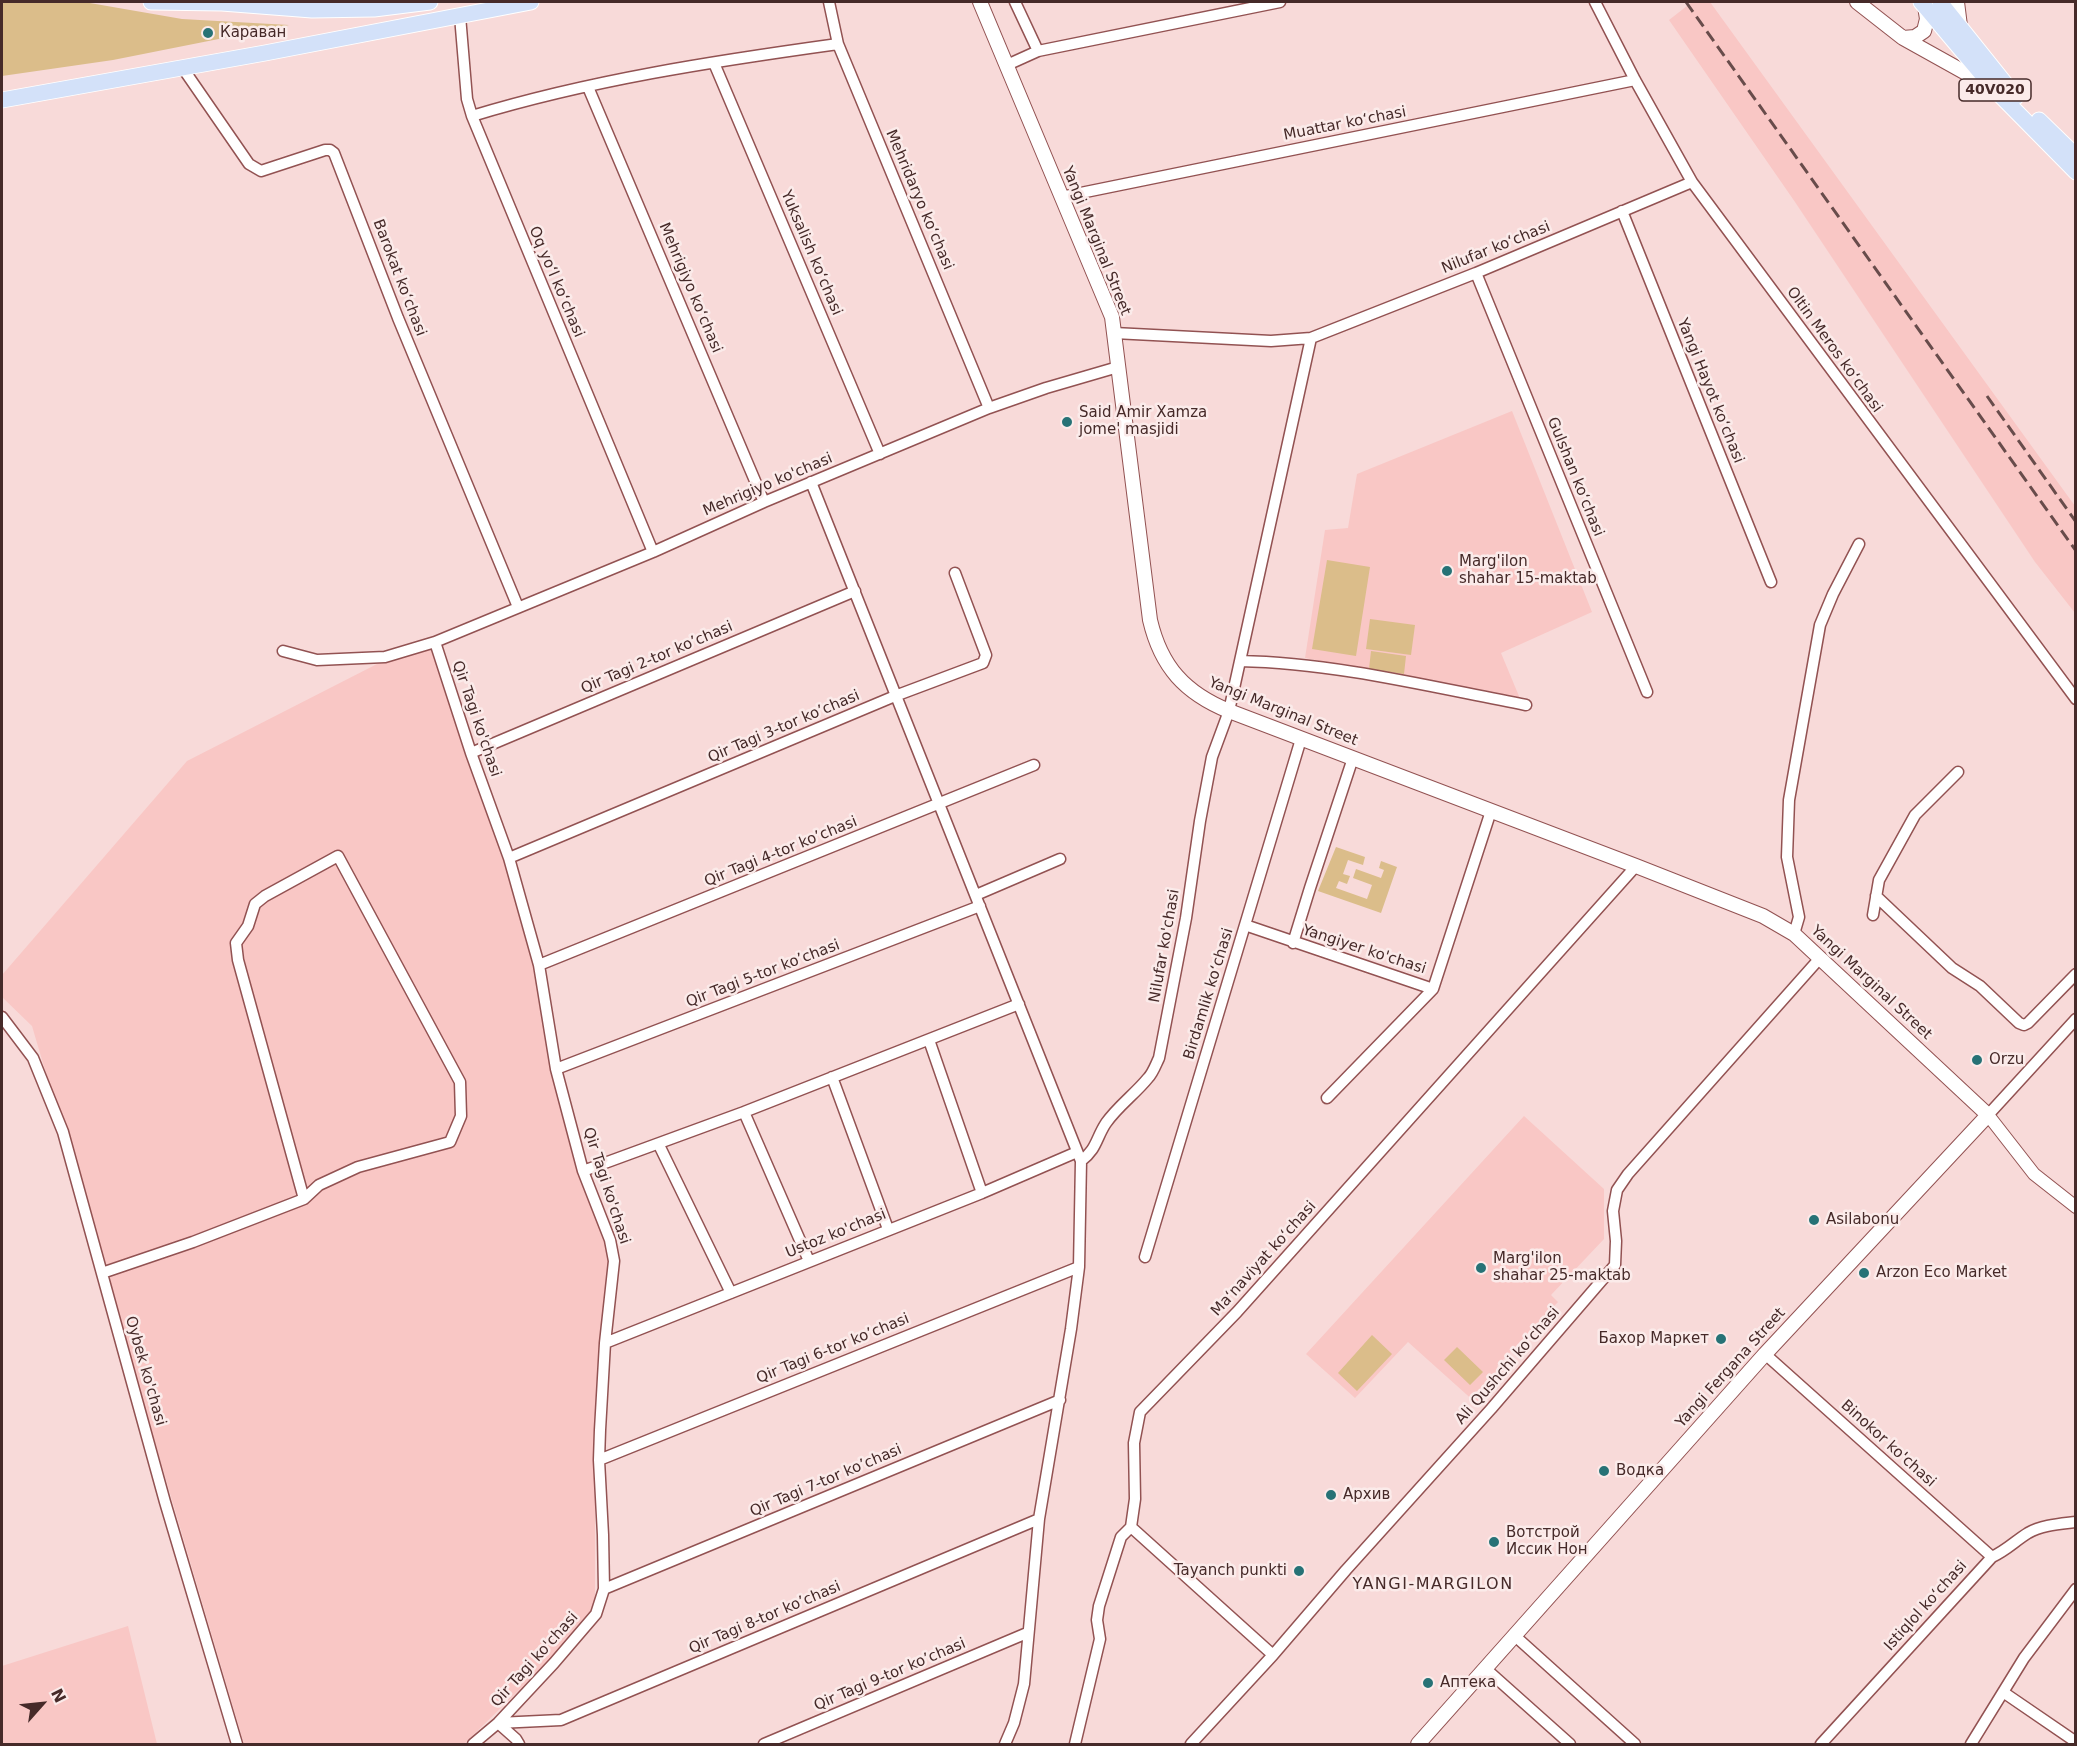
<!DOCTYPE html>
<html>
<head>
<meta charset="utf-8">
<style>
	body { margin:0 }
	#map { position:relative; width:2077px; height:1746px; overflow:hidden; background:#f8dad9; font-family:"DejaVu Sans",sans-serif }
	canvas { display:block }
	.frame { position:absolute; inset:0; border:3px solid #462a29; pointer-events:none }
	.north { position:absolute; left:12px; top:1674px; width:60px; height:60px; -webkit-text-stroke:4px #fbebea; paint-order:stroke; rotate:63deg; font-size:16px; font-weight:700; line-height:24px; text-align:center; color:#462a29 }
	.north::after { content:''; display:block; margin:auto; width:21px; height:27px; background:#462a29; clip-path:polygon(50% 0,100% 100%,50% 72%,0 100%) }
</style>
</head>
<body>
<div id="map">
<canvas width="2077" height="1746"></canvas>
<div class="frame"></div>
<div class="north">N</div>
</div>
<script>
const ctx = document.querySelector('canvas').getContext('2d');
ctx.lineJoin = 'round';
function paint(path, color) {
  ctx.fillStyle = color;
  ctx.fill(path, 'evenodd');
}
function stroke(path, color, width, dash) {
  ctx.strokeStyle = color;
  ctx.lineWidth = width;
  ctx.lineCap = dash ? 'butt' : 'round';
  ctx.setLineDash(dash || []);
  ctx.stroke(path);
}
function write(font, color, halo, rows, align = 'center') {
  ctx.font = font + ' "DejaVu Sans",sans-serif';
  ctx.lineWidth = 5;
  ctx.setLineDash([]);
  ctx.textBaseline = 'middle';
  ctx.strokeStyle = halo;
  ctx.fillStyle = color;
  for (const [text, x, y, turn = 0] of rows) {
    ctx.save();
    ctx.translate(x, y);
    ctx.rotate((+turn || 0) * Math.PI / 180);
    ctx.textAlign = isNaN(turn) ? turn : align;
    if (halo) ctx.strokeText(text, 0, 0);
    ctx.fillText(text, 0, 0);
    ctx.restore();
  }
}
paint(new Path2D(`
	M 1692,2 L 1710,2 L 2075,506 L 2075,613 L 2035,562 L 1795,202 L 1669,20 Z
	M 1512,411 L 1592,612 L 1501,653 L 1521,701 L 1305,658 L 1325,530 L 1348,528 L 1357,474 Z
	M 433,645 L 509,863 L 583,1174 L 611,1260 L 595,1432 L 595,1609 L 561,1649 L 464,1744 L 244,1744 L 32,1026 L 2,997 L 2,975 L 187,761 L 379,663 Z
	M 1524,1116 L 1604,1189 L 1604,1239 L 1551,1295 L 1558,1302 L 1497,1366 L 1504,1373 L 1476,1403 L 1408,1342 L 1355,1398 L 1306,1354 Z
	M 128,1626 L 157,1744 L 2,1744 L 2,1666 Z`), '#f9c7c5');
paint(new Path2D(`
	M 2,2 L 84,2 L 182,19 L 289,25 L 113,60 L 2,76 Z
	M 1327,560 L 1370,567 L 1356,656 L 1312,649 Z
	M 1370,619 L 1415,625 L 1411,655 L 1366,649 Z
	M 1371,651 L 1406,656 L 1404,674 L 1369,669 Z
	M 1336,847 L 1365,857 L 1363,865 L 1348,860 L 1343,874 L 1350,876 L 1347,884 L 1339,881 L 1336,888 L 1367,899 L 1372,885 L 1353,878 L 1356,869 L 1381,878 L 1384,870 L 1379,868 L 1381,861 L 1397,867 L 1381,913 L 1318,891 Z
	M 1372,1335 L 1392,1354 L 1357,1391 L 1338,1373 Z
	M 1457,1347 L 1483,1372 L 1470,1385 L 1444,1360 Z`), '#dbbd8a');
const minor = new Path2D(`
	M 829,2 L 838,44 L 989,408
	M 1015,2 L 1038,51
	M 1595,2 L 1635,80 L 1692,182 L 2076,699
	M 460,16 L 467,99 L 472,116 L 653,552
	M 714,63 L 880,454
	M 1007,65 L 1038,51 L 1280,2
	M 182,67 L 249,164 L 261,171 L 325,150 L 330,150 L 334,153 L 398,318 L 518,607
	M 588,87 L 764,502
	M 472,116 C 590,80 715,61 838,44
	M 1061,197 L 1635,80
	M 1622,211 L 1771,582
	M 1476,273 L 1647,692
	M 1114,333 L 1271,341 L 1311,338 L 1476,273 L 1692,182
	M 811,482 L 1081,1161 L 1079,1267 L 1071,1329 L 1039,1519 L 1024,1684 L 1014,1723 L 1005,1744
	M 435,642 L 471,753 L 509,858 L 539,965 L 556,1069 L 583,1171 L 610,1240 L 614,1261 L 605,1343 L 600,1430 L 599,1460 L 603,1535 L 604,1589 L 596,1614 L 554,1663 L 498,1723 L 473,1744
	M 283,651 L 317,660 L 385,657 L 435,642 L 653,552 L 764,502 L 989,408 L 1046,388 L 1118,367
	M 1240,661 C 1336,663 1431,687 1526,705
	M 471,753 L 855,591
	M 509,858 L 895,696 L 983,663 L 986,655 L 955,573
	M 976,895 L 1060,859
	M 1876,896 L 1952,968 L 1980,986 L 2019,1023 L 2024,1025 L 2028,1023 L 2076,974
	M 1873,915 L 1879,880 L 1915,815 L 1958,772
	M 1245,925 L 1433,989 L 1491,811
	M 1794,934 L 1799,917 L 1787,857 L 1789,800 L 1820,625 L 1833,594 L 1859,544
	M 1293,943 L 1310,888 L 1353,758
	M 539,965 L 1034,765
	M 2,1017 L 33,1058 L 63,1132 L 165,1502 L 237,1744
	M 929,1040 L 982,1193
	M 556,1069 L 980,906
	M 832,1077 L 888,1229
	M 1327,1098 L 1433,989
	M 744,1112 L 809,1261
	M 1988,1115 L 2076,1019
	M 659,1145 L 731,1293
	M 1081,1161 C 1097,1149 1096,1138 1106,1123 C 1118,1106 1135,1094 1148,1078 C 1153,1073 1156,1064 1159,1058 L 1186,918 L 1200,821 L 1212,757 L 1229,711 L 1311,338
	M 583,1171 L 744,1112 L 1019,1004
	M 1145,1257 L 1301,739
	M 102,1273 L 193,1242 L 304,1199 L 319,1185 L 358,1167 L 450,1142 L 461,1116 L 460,1082 L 338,856 L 265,896 L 255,904 L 248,926 L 236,943 L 238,960 L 304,1199
	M 605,1343 L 982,1193 L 1077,1152
	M 1765,1354 L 1992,1557
	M 599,1460 L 1079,1267
	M 1131,1527 L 1273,1655
	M 604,1589 L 1060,1400
	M 1515,1636 L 1635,1744
	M 1486,1669 L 1570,1744
	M 2003,1692 L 2076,1742
	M 498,1723 L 561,1720 L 1039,1519
	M 498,1723 L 516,1739 L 519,1744
	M 764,1744 L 1027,1633
	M 1075,1744 L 1100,1639 L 1097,1620 L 1099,1606 L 1121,1537 L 1131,1527 L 1135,1499 L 1134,1443 L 1140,1412 L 1237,1312 L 1636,866
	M 1191,1744 L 1273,1655 L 1346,1570 L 1491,1409 L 1615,1265 L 1616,1241 L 1613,1211 L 1617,1190 L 1628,1174 L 1820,958
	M 1821,1744 L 1992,1557 C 2007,1550 2015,1541 2028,1533 C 2042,1525 2060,1524 2076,1522
	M 1971,1744 L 2024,1658 L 2076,1589`);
const tertiary = new Path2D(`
	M 1988,1115 L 2034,1174 L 2076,1207`);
const secondary = new Path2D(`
	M 980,2 L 1112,317 L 1150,620 C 1161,667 1185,693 1229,711 L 1636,866 L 1763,916 L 1794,934 L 1988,1115 L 1765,1354 L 1418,1744
	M 1857,2 L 1903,38 L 1991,87
	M 1957,2 L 1960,26
	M 1903,38 L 1915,37 L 1924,31 L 1927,19 L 1925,6`);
const primary = new Path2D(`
	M 151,2 L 222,3 L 312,10 L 374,9 L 430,2
	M 1921,2 L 1995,90 L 2076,172
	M 1940,2 L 2016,97
	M 2,100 L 265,53 L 531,2
	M 2039,120 L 2076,156`);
stroke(minor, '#925252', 13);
stroke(tertiary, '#925252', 14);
stroke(secondary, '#925252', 16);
stroke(primary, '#fff', 17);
stroke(minor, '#fff', 10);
stroke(tertiary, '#fff', 12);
stroke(secondary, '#fff', 14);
stroke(primary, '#d3e1f9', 15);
stroke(new Path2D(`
	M 1686,2 L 2076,551
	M 1987,396 L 2076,522`), '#684c4b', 3, [12, 6]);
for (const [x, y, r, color] of [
	[208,33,6,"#277276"],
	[1067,422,6,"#277276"],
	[1447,571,6,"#277276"],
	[1977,1060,6,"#277276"],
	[1814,1220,6,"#277276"],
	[1481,1268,6,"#277276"],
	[1864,1273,6,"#277276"],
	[1721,1339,6,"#277276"],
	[1604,1471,6,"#277276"],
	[1331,1495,6,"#277276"],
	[1494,1542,6,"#277276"],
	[1299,1571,6,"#277276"],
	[1428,1683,6,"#277276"]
]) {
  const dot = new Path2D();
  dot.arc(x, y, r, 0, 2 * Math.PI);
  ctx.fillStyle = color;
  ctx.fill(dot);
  stroke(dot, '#fbebea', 2);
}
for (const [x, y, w] of [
	[1995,90,72]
]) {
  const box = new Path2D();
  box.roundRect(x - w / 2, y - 11, w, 22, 4.5);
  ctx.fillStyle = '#fbebea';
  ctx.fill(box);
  stroke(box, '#462a29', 1.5);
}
write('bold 14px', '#462a29', null, [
	["40V020",1995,90]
]);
write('15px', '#462a29', '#fbebea', [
	["Караван",220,33],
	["Said Amir Xamza",1079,413],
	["jome' masjidi",1079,430],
	["Marg'ilon",1459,562],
	["shahar 15-maktab",1459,579],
	["Orzu",1989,1060],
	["Asilabonu",1826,1220],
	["Marg'ilon",1493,1259],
	["shahar 25-maktab",1493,1276],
	["Arzon Eco Market",1876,1273],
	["Бахор Маркет",1709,1339,"right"],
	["Водка",1616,1471],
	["Архив",1343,1495],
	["Вотстрой",1506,1533],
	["Иссик Нон",1506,1550],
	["Tayanch punkti",1287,1571,"right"],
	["Аптека",1440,1683]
], 'left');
write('15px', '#462a29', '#fbebea', [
	["Muattar koʻchasi",1345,124,-11],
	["Mehridaryo koʻchasi",919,200,67],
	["Yangi Marginal Street",1096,241,68],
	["Nilufar koʻchasi",1496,248,-22],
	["Yuksalish koʻchasi",811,253,67],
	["Barokat koʻchasi",399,278,69],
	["Oq yoʻl koʻchasi",556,282,67],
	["Mehrigiyo koʻchasi",690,288,67],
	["Oltin Meros koʻchasi",1834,350,54],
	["Yangi Hayot koʻchasi",1710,391,68],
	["Gulshan koʻchasi",1575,477,68],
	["Mehrigiyo ko'chasi",768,485,-23],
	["Qir Tagi 2-tor koʼchasi",657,658,-23],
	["Yangi Marginal Street",1283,712,22],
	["Qir Tagi ko'chasi",476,719,71],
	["Qir Tagi 3-tor koʼchasi",784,727,-23],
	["Qir Tagi 4-tor koʼchasi",781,852,-22],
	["Nilufar ko'chasi",1165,946,-80],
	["Yangiyer ko'chasi",1364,950,18],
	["Qir Tagi 5-tor koʼchasi",763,974,-21],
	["Yangi Marginal Street",1871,983,43],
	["Birdamlik koʻchasi",1209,994,-73],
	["Qir Tagi ko'chasi",606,1186,72],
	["Ustoz ko'chasi",836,1234,-22],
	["Maʻnaviyat koʻchasi",1264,1259,-48],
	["Qir Tagi 6-tor koʼchasi",833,1349,-22],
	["Ali Qushchi koʻchasi",1508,1366,-49],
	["Yangi Fergana Street",1731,1368,-48],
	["Oybek ko'chasi",145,1371,74],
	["Binokor ko'chasi",1888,1444,42],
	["Qir Tagi 7-tor koʼchasi",826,1481,-23],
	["Istiqlol koʻchasi",1926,1606,-48],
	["Qir Tagi 8-tor koʼchasi",765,1618,-23],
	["Qir Tagi ko'chasi",535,1660,-48],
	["Qir Tagi 9-tor koʼchasi",890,1675,-23]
]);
ctx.letterSpacing = '1.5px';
write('16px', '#462a29', '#fbebea', [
	["YANGI-MARGILON",1433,1585]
]);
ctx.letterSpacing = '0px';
</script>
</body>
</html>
